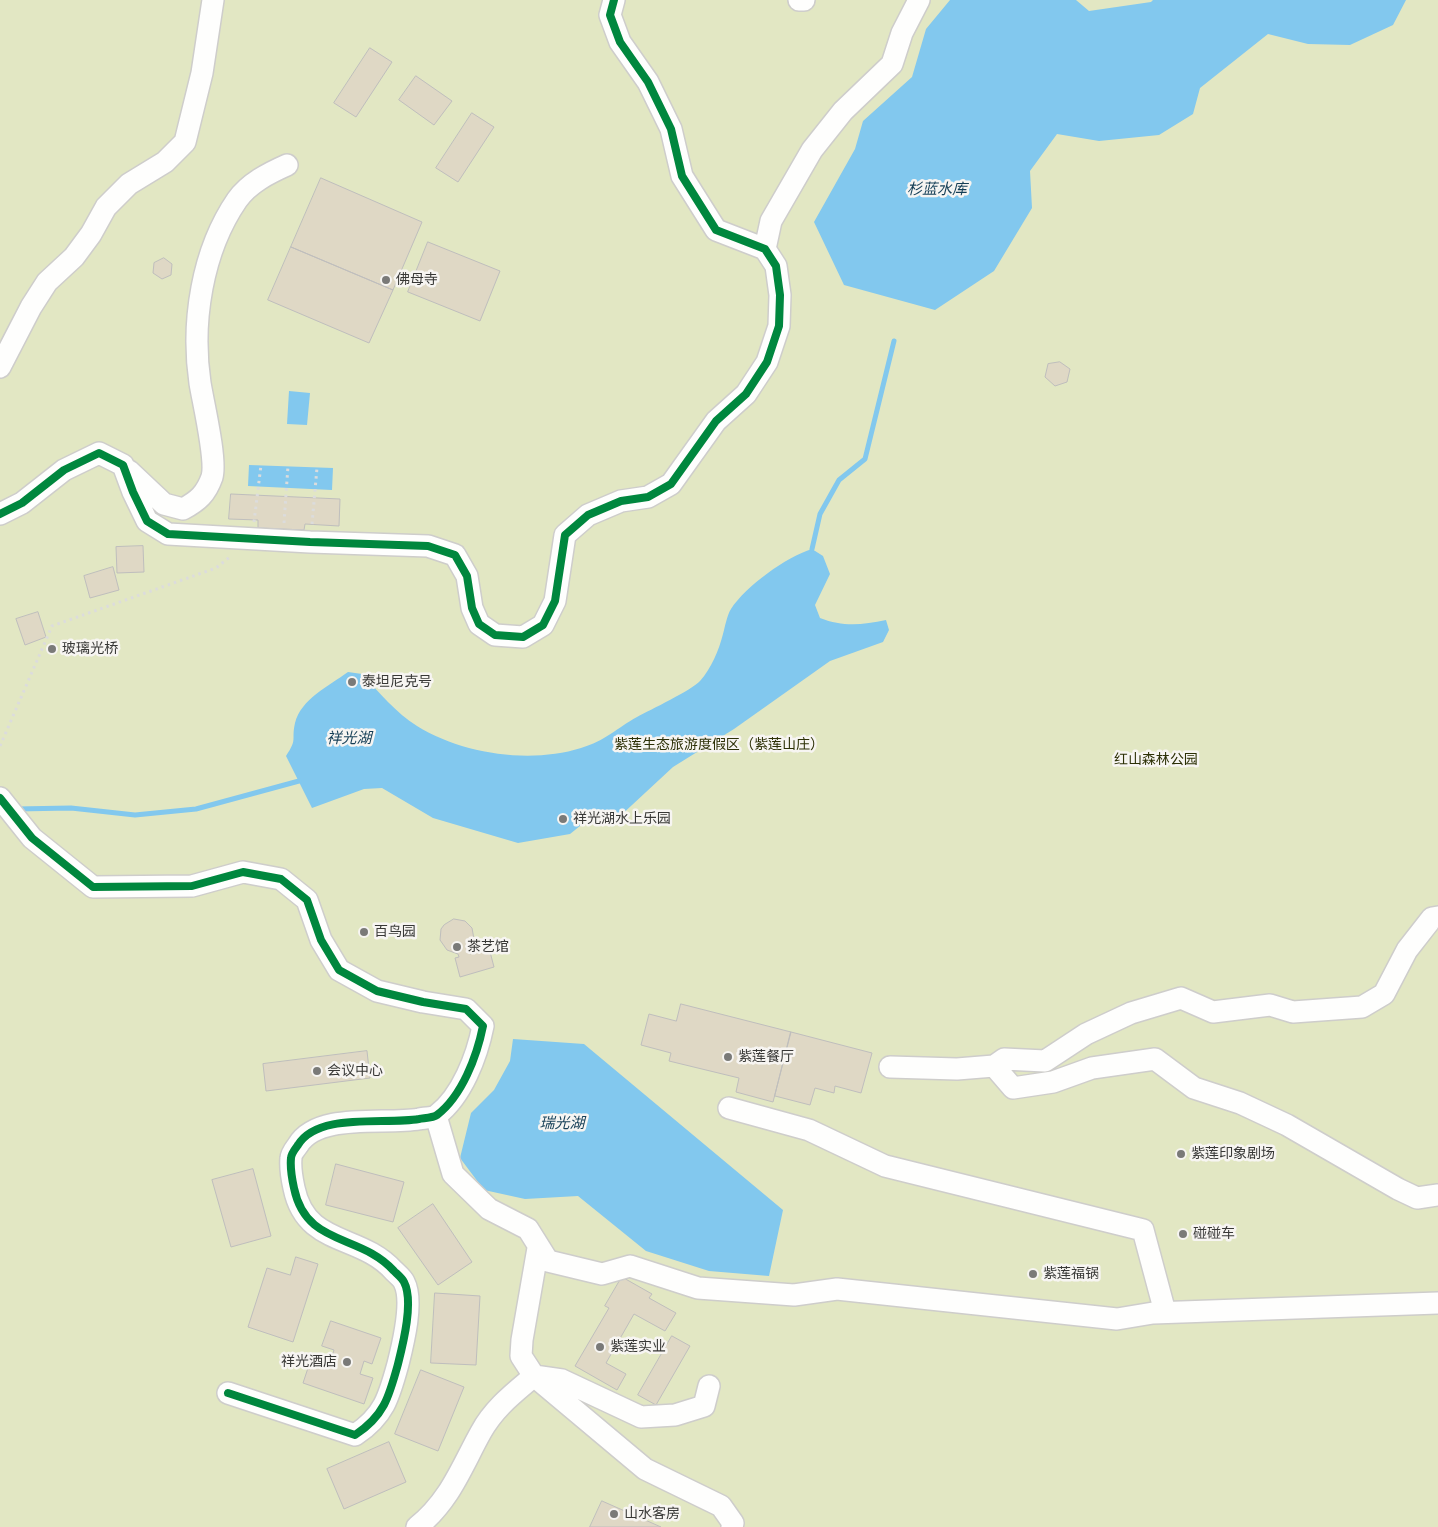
<!DOCTYPE html>
<html>
<head>
<meta charset="utf-8">
<style>
	body { margin:0 }
	canvas { display:block; background:#f6f5f3 }
</style>
</head>
<body>
<canvas width="1438" height="1527"></canvas>
<script>
const ctx = document.querySelector('canvas').getContext('2d');
ctx.lineJoin = 'round';
function paint(path, color) {
  ctx.fillStyle = color;
  ctx.fill(path, 'evenodd');
}
function stroke(path, color, width, dash) {
  ctx.strokeStyle = color;
  ctx.lineWidth = width;
  ctx.lineCap = dash ? 'butt' : 'round';
  ctx.setLineDash(dash || []);
  ctx.stroke(path);
}
function write(font, color, halo, rows, align = 'center') {
  ctx.font = font + ' "Alegreya Sans","Noto Sans SC",sans-serif';
  ctx.lineWidth = 5;
  ctx.setLineDash([]);
  ctx.textBaseline = 'middle';
  ctx.strokeStyle = halo;
  ctx.fillStyle = color;
  for (const [text, x, y, turn = 0] of rows) {
    ctx.save();
    ctx.translate(x, y);
    ctx.rotate((+turn || 0) * Math.PI / 180);
    ctx.textAlign = isNaN(turn) ? turn : align;
    if (halo) ctx.strokeText(text, 0, 0);
    ctx.fillText(text, 0, 0);
    ctx.restore();
  }
}
paint(new Path2D(`
	M 0,0 L 1438,0 L 1438,1527 L 0,1527 Z`), '#e2e7c3');
paint(new Path2D(`
	M 950,0 L 1076,0 L 1089,11 L 1151,2 L 1153,0 L 1406,0 L 1393,25 L 1350,45 L 1308,44 L 1268,34 L 1200,88 L 1193,114 L 1159,135 L 1099,141 L 1057,134 L 1030,171 L 1032,208 L 994,271 L 935,310 L 844,285 L 814,222 L 855,149 L 863,121 L 912,77 L 926,29 Z
	M 289,391 L 310,393 L 307,425 L 287,424 Z
	M 249,465 L 333,468 L 332,490 L 248,486 Z
	M 812,549 L 823,556 L 830,574 L 815,605 L 820,618 C 843,627 862,625 886,620 L 889,630 L 883,642 L 830,661 L 734,729 L 673,767 L 618,818 L 590,818 L 570,834 L 518,843 L 433,818 L 382,788 L 364,789 L 312,808 L 286,756 C 298,738 291,741 295,723 C 301,699 329,686 348,672 L 362,674 C 379,692 396,713 417,726 C 462,754 530,764 581,748 C 605,741 617,728 637,717 C 650,710 692,690 700,681 C 711,669 719,650 723,634 C 725,627 727,615 731,609 C 746,586 786,557 812,549 Z
	M 513,1039 L 584,1044 L 783,1210 L 769,1276 L 709,1271 L 646,1251 L 578,1196 L 525,1199 L 484,1190 L 460,1158 L 471,1113 L 494,1090 L 510,1061 Z`), '#82c8ee');
stroke(new Path2D(`
	M 812,549 L 820,514 L 839,480 L 865,459 L 894,341
	M 16,809 L 71,808 L 135,815 L 196,809 L 299,781`), '#82c8ee', 5);
const building = new Path2D(`
	M 370,48 L 392,62 L 356,117 L 334,103 Z
	M 416,76 L 452,101 L 434,125 L 399,100 Z
	M 472,113 L 494,127 L 458,182 L 436,168 Z
	M 321,178 L 422,222 L 393,290 L 291,247 Z
	M 428,242 L 500,271 L 480,321 L 408,292 Z
	M 291,247 L 393,290 L 369,343 L 268,300 Z
	M 164,258 L 172,264 L 171,275 L 162,279 L 153,273 L 154,263 Z
	M 1060,362 L 1070,369 L 1067,382 L 1055,386 L 1045,377 L 1048,364 Z
	M 231,494 L 340,499 L 339,526 L 305,524 L 304,530 L 258,528 L 258,520 L 229,519 Z
	M 143,546 L 144,572 L 117,573 L 116,547 Z
	M 113,567 L 119,590 L 90,598 L 84,576 Z
	M 38,612 L 46,637 L 25,645 L 16,619 Z
	M 454,919 L 465,921 L 472,928 L 474,939 L 468,949 L 470,954 L 489,948 L 494,967 L 460,977 L 455,958 L 459,957 L 458,954 L 447,950 L 440,940 L 441,929 L 444,925 Z
	M 681,1004 L 791,1032 L 773,1102 L 736,1092 L 739,1078 L 669,1061 L 671,1053 L 641,1045 L 649,1014 L 676,1021 Z
	M 791,1032 L 872,1053 L 861,1093 L 835,1086 L 834,1093 L 815,1088 L 810,1105 L 775,1096 Z
	M 367,1051 L 370,1078 L 266,1091 L 263,1064 Z
	M 336,1164 L 404,1182 L 393,1222 L 326,1205 Z
	M 253,1169 L 271,1236 L 231,1247 L 212,1180 Z
	M 433,1204 L 472,1262 L 438,1285 L 398,1228 Z
	M 296,1257 L 318,1264 L 293,1342 L 248,1327 L 267,1268 L 290,1275 Z
	M 622,1277 L 652,1294 L 649,1298 L 676,1313 L 665,1331 L 634,1314 L 606,1363 L 626,1374 L 617,1390 L 575,1366 L 609,1308 L 605,1306 Z
	M 435,1293 L 480,1296 L 476,1365 L 431,1363 Z
	M 331,1321 L 381,1338 L 372,1364 L 364,1361 L 360,1374 L 373,1378 L 364,1404 L 303,1383 L 311,1359 L 329,1366 L 334,1350 L 322,1346 Z
	M 672,1336 L 690,1346 L 656,1405 L 638,1395 Z
	M 421,1370 L 464,1387 L 438,1451 L 395,1434 Z
	M 389,1442 L 406,1482 L 344,1509 L 327,1469 Z
	M 602,1501 L 661,1527 L 590,1527 Z`);
paint(building, '#dfd8c5');
stroke(building, '#bfbebd', 1);
const minor = new Path2D(`
	M 799,0 L 804,0
	M 765,249 L 771,221 L 812,150 L 843,111 L 892,64 L 902,33 L 919,0
	M 0,367 L 31,307 L 47,282 L 74,257 L 91,234 L 106,207 L 129,184 L 165,162 L 185,142 L 202,73 L 213,0
	M 129,471 L 164,504 L 183,509 C 198,501 206,494 212,477 C 217,460 203,402 200,383 C 191,322 202,251 237,200 C 249,183 269,173 287,165
	M 0,514 L 22,503 L 64,470 L 99,453 L 123,465 L 133,492 L 147,521 L 168,534 L 310,542 L 428,546 L 455,555 L 467,576 L 472,608 L 479,624 L 495,635 L 523,637 L 543,625 L 555,601 L 565,535 L 588,515 L 621,501 L 648,497 L 671,484 L 716,421 L 746,394 L 767,362 L 779,326 L 780,295 L 776,266 L 765,249 L 716,230 L 682,176 L 671,129 L 648,82 L 620,42 L 610,15 L 614,0
	M 0,798 L 32,838 L 93,887 L 192,886 L 243,872 L 281,879 L 307,900 L 321,940 L 339,970 L 377,991 L 423,1002 L 466,1009 L 483,1026 C 477,1056 462,1096 437,1115 C 433,1118 424,1118 419,1119 C 384,1125 318,1112 298,1145 C 295,1149 291,1154 291,1158 C 290,1168 292,1179 294,1188 C 306,1247 360,1233 394,1271 C 397,1274 402,1278 404,1282 C 414,1301 403,1344 398,1364 C 389,1397 384,1416 355,1435 L 228,1393
	M 994,1066 L 1004,1059 L 1045,1061 L 1086,1034 L 1131,1013 L 1181,998 L 1213,1012 L 1270,1005 L 1293,1012 L 1362,1007 L 1384,994 L 1407,950 L 1432,918 L 1438,917
	M 890,1067 L 957,1069 L 994,1066 L 1013,1088 L 1053,1082 L 1092,1068 L 1155,1059 L 1194,1088 L 1240,1103 L 1287,1125 L 1398,1189 L 1417,1198 L 1438,1195
	M 729,1108 L 809,1130 L 885,1166 L 1143,1230 L 1165,1312
	M 436,1116 L 453,1174 L 489,1209 L 528,1229 L 548,1261 L 602,1274 L 630,1266 L 698,1288 L 794,1295 L 837,1289 L 1117,1319 L 1153,1313 L 1438,1303
	M 538,1248 L 522,1340 L 521,1356 L 534,1376 L 645,1469 L 721,1506 L 733,1523 L 732,1527
	M 417,1527 C 450,1501 462,1466 481,1432 C 494,1408 514,1393 534,1376 L 562,1380 L 641,1417 L 675,1415 L 704,1406 L 709,1386`);
stroke(minor, '#cecdcb', 24);
stroke(new Path2D(`
	M 254,522 L 261,465
	M 284,523 L 288,466
	M 312,524 L 317,468
	M 0,746 L 52,626 L 216,568 L 231,556`), '#dcdcdc', 3, [2.5, 4]);
stroke(minor, '#fefefd', 21);
stroke(new Path2D(`
	M 0,514 L 22,503 L 64,470 L 99,453 L 123,465 L 133,492 L 147,521 L 168,534 L 310,542 L 428,546 L 455,555 L 467,576 L 472,608 L 479,624 L 495,635 L 523,637 L 543,625 L 555,601 L 565,535 L 588,515 L 621,501 L 648,497 L 671,484 L 716,421 L 746,394 L 767,362 L 779,326 L 780,295 L 776,266 L 765,249 L 716,230 L 682,176 L 671,129 L 648,82 L 620,42 L 610,15 L 614,0
	M 0,798 L 32,838 L 93,887 L 192,886 L 243,872 L 281,879 L 307,900 L 321,940 L 339,970 L 377,991 L 423,1002 L 466,1009 L 483,1026 C 477,1056 462,1096 437,1115 C 433,1118 424,1118 419,1119 C 384,1125 318,1112 298,1145 C 295,1149 291,1154 291,1158 C 290,1168 292,1179 294,1188 C 306,1247 360,1233 394,1271 C 397,1274 402,1278 404,1282 C 414,1301 403,1344 398,1364 C 389,1397 384,1416 355,1435 L 228,1393`), '#00873e', 8);
for (const [x, y, r, color] of [
	[386,280,5,"#7a7a78"],
	[52,649,5,"#7a7a78"],
	[352,682,5,"#7a7a78"],
	[563,819,5,"#7a7a78"],
	[364,932,5,"#7a7a78"],
	[457,947,5,"#7a7a78"],
	[728,1057,5,"#7a7a78"],
	[317,1071,5,"#7a7a78"],
	[1181,1154,5,"#7a7a78"],
	[1183,1234,5,"#7a7a78"],
	[1033,1274,5,"#7a7a78"],
	[600,1347,5,"#7a7a78"],
	[347,1362,5,"#7a7a78"],
	[614,1514,5,"#7a7a78"]
]) {
  const dot = new Path2D();
  dot.arc(x, y, r, 0, 2 * Math.PI);
  ctx.fillStyle = color;
  ctx.fill(dot);
  stroke(dot, '#f7f5f2', 2);
}
write('14px', '#383836', '#f7f5f2', [
	["佛母寺",396,280],
	["玻璃光桥",62,649],
	["泰坦尼克号",362,682],
	["祥光湖水上乐园",573,819],
	["百鸟园",374,932],
	["茶艺馆",467,947],
	["紫莲餐厅",738,1057],
	["会议中心",327,1071],
	["紫莲印象剧场",1191,1154],
	["碰碰车",1193,1234],
	["紫莲福锅",1043,1274],
	["紫莲实业",610,1347],
	["祥光酒店",337,1362,"right"],
	["山水客房",624,1514]
], 'left');
write('14px', '#2c3006', '#f7f5f2', [
	["紫莲生态旅游度假区（紫莲山庄）",719,745],
	["红山森林公园",1156,760]
]);
write('italic 15px', '#143e56', '#f7f5f2', [
	["杉蓝水库",937,189],
	["祥光湖",349,738],
	["瑞光湖",562,1123]
]);
</script>
</body>
</html>
